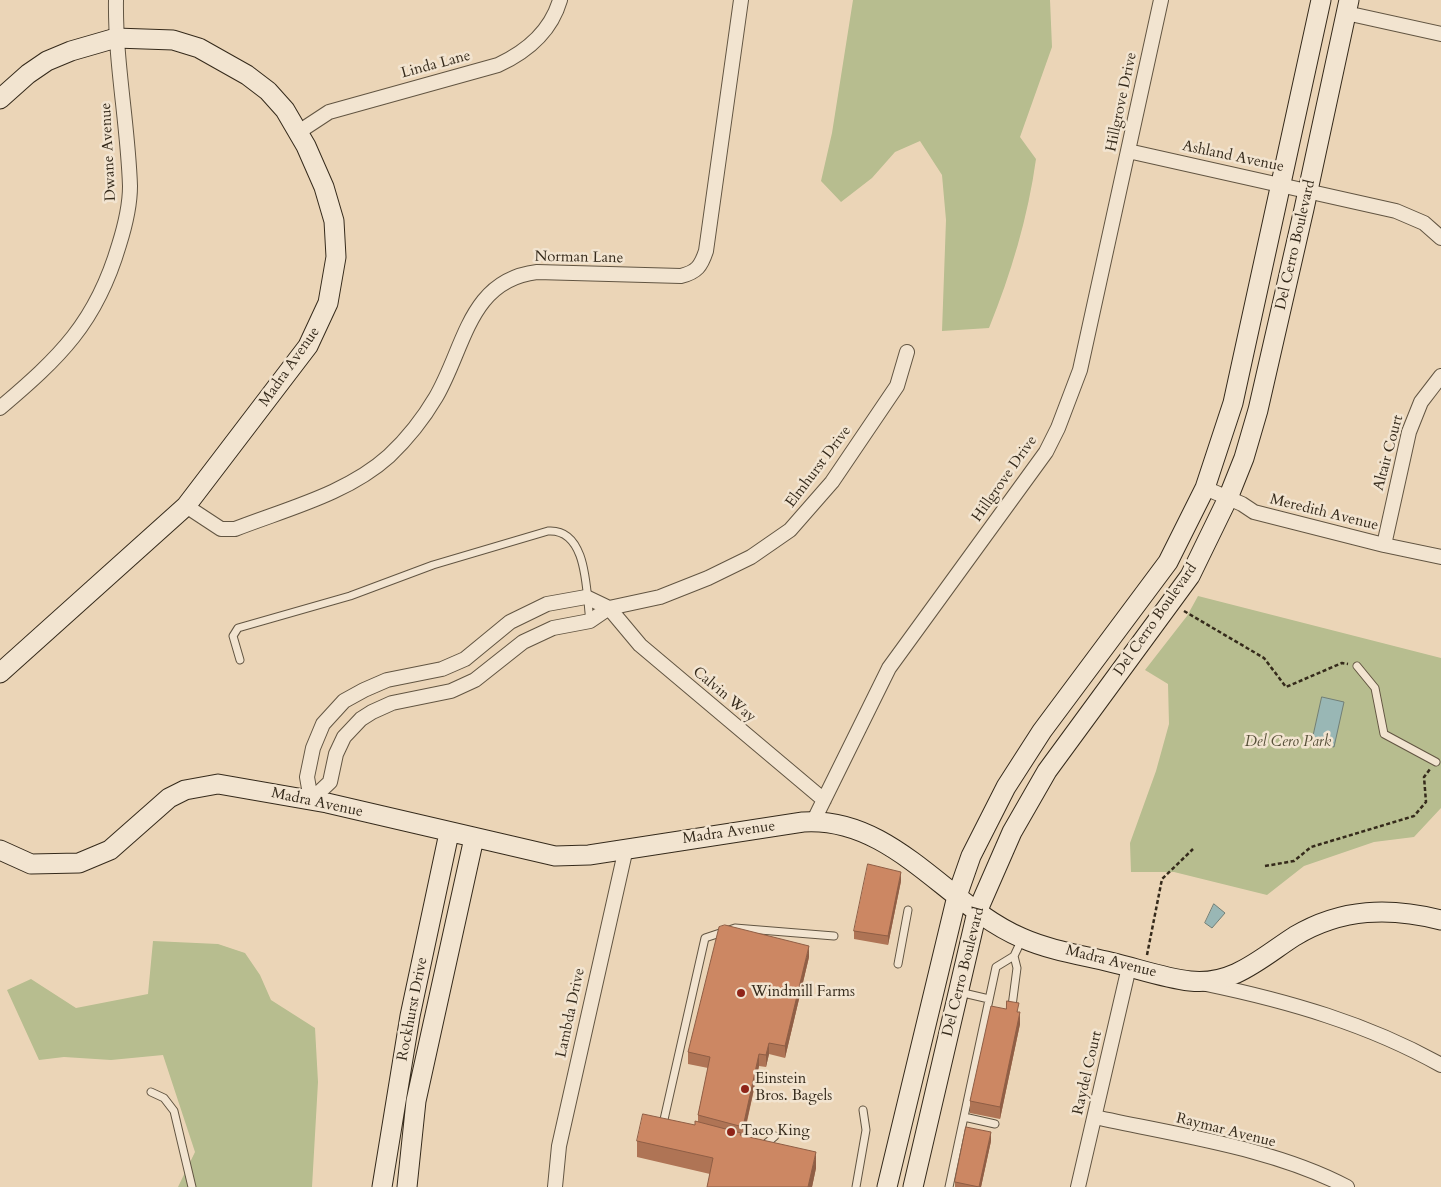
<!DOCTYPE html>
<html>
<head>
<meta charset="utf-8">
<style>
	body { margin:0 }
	canvas { display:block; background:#ebd5b7 }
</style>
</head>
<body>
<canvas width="1441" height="1187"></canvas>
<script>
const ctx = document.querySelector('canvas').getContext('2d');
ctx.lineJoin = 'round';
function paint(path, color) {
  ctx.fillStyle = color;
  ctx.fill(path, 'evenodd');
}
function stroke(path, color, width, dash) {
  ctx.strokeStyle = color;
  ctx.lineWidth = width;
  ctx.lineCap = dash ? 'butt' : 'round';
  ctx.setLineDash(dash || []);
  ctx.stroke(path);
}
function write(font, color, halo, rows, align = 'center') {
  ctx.font = font + ' Cardo,serif';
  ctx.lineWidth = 5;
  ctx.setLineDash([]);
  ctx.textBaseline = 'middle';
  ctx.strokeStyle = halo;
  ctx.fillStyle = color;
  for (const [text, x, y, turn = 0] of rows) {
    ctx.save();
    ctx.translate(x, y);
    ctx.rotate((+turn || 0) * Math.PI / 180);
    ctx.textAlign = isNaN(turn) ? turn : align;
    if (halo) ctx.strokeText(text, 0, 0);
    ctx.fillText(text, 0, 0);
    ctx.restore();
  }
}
paint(new Path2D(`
	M 853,0 L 1050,0 L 1052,47 L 1020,137 L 1036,159 C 1028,217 1011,274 989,328 L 942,331 L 946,220 L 942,175 L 920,141 L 895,152 L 872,178 L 841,202 L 821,181 L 832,133 Z
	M 1198,596 L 1441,658 L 1441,808 L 1414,837 L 1374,842 L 1304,866 L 1267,895 L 1174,872 L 1131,872 L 1130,843 L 1156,771 L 1169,724 L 1168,684 L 1145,670 L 1187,616 Z
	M 153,941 L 218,944 L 245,953 L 260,975 L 271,1000 L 315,1028 L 318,1082 L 312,1187 L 178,1187 L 195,1152 L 163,1055 L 111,1060 L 64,1057 L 39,1060 L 7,990 L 31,979 L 76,1008 L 148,994 Z`), '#b7bd8f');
const water = new Path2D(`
	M 1322,697 L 1344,702 L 1334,747 L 1312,742 Z
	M 1214,904 L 1225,913 L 1212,928 L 1205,923 Z`);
paint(water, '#99b7b5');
stroke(water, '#717f77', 1);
const lane = new Path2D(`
	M 240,660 L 233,636 L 238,628 L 350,596 L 433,565 L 548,531 C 589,528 586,595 590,621
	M 1357,666 L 1375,688 L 1384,734 L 1436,762
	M 898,964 L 908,910
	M 959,992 L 989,999
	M 1012,1006 L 1017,968 L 1014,956
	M 151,1092 L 164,1098 L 174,1111 L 192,1187
	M 964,1117 L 995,1124
	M 666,1125 L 663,1124 L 705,938 L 735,928 L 834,936
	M 761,1148 L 775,1136
	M 856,1187 L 866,1130 L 863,1110
	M 949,1187 L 996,967 L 1014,956 L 1022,939`);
const street = new Path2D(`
	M 1346,13 L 1441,34
	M 297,133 L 329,112 L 498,65 C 526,52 551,31 560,0
	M 1128,151 L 1396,211 L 1424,223 L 1441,238
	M 0,408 C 60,357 96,323 119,245 C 125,226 130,206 130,186 C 128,124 115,62 116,0
	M 1205,488 L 1242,504 L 1254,512 L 1384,545 L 1441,557
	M 186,506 L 221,529 L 235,529 C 286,509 347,494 389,456 C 407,439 423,419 436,397 C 465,347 469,280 537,272 L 681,276 C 697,272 701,266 706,251 L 741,0
	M 1384,545 L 1409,432 L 1421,402 L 1441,376
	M 311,800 L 330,782 L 336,754 L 344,737 L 361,719 L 372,712 L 392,703 L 451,691 L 475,680 L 523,642 L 553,628 L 590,621 L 609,608 L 660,597 L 708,578 L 751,557 L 790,530 L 832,482 L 897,386 L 907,352
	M 311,800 L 307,777 L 313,748 L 323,724 L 344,701 L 364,690 L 387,680 L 442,669 L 465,659 L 510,622 L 547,604 L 586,597 L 609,608 L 640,645 L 824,800
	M 813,822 L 889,668 L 1046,452 L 1058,428 L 1080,370 L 1161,0
	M 1206,984 C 1288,1001 1368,1024 1441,1065
	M 1095,1117 C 1176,1135 1274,1148 1347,1187
	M 555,1187 L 559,1146 L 626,848
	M 1078,1187 L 1129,967`);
const secondary = new Path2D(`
	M 0,99 L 28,74 L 47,61 L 71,51 L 116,38 L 173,40 L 199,48 L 247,75 L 268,91 L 285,110 L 306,146 L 324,187 L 334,221 L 336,257 L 328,303 L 308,346 L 186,506 L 0,673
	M 0,850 L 31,864 L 79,863 L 110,850 L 169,798 L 185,790 L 218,784 L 327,803 L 555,856 L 589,855 L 803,822 C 893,816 947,906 1022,938 C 1049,950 1081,955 1110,962 C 1136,968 1164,978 1190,981 C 1233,986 1262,957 1295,936 C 1342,908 1390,907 1441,920
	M 382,1187 L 410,1016 L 449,833
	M 407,1187 L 416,1101 L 474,838
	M 887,1187 L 957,896 L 971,856 L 1006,787 L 1042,731 L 1168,562 L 1205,488 L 1233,403 L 1321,0
	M 913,1187 L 977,912 L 1012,832 L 1047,771 L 1190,576 L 1228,498 L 1244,458 L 1258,410 L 1304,209 L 1349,0`);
stroke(lane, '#625542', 9);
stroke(street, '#625542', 16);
stroke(secondary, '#352a1b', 21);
stroke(new Path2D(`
	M 1184,611 L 1264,658 L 1286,687 L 1342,663 L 1348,664
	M 1265,866 L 1294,861 L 1311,847 L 1414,816 L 1426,802 L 1424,777 L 1430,769
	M 1147,955 L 1162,879 L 1193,849`), '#352a1b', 2.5, [4, 2.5]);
stroke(lane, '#f2e4d0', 7);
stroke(street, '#f2e4d0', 14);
stroke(secondary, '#f2e4d0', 19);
paint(new Path2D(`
	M 901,881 L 888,945 L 854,939 L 854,931 Z
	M 809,957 L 785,1058 L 769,1054 L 766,1067 L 759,1066 L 744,1136 L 816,1168 L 812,1187 L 707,1187 L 710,1174 L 637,1157 L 637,1141 L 695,1125 L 698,1122 L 698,1115 L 708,1068 L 688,1064 L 688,1052 Z
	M 1019,1012 L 1020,1024 L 1000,1119 L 970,1113 L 970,1101 Z
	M 991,1141 L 981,1187 L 955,1187 L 955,1182 Z`), '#af7455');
paint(new Path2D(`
	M 901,872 L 901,881 L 888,945 L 888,936 Z
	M 809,946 L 809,957 L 785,1058 L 785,1046 Z
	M 1020,1012 L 1020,1024 L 1000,1119 L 1000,1107 Z
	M 769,1043 L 769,1054 L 766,1067 L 766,1055 Z
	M 759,1054 L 759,1066 L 743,1138 L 743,1127 Z
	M 991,1132 L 991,1141 L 981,1187 L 979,1187 Z
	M 816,1152 L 816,1168 L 812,1187 L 808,1187 Z`), '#8f5e45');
const building = new Path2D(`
	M 868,864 L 901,872 L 888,936 L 854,931 Z
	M 725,925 L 809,946 L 785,1046 L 769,1043 L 766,1055 L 759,1054 L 743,1127 L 698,1115 L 710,1057 L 688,1052 L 719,927 Z
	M 1007,1001 L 1019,1003 L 1017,1012 L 1020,1012 L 1000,1107 L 970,1101 L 991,1006 L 1006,1009 Z
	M 643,1114 L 695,1125 L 695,1121 L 741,1133 L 740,1135 L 816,1152 L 808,1187 L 707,1187 L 713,1158 L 637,1141 Z
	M 966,1127 L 991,1132 L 979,1187 L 955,1182 Z`);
paint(building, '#cc8763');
stroke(building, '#8f5e45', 1);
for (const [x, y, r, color] of [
	[741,993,5,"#8f2418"],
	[745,1089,5,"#8f2418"],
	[731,1132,5,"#8f2418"]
]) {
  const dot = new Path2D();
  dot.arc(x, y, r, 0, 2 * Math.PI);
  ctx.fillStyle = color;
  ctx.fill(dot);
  stroke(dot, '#f2e4d0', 2);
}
write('15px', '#352a1b', '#f2e4d0', [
	["Linda Lane",436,65,-15],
	["Hillgrove Drive",1122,102,-78],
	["Dwane Avenue",109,152,-93],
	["Ashland Avenue",1233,157,12],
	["Del Cerro Boulevard",1296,245,-77],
	["Norman Lane",579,258,1],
	["Madra Avenue",290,367,-55],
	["Altair Court",1389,453,-75],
	["Elmhurst Drive",819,467,-53],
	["Hillgrove Drive",1005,479,-55],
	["Meredith Avenue",1324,513,14],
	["Del Cerro Boulevard",1156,620,-55],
	["Calvin Way",724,695,40],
	["Madra Avenue",317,803,12],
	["Madra Avenue",729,833,-8],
	["Madra Avenue",1111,962,14],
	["Del Cerro Boulevard",964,972,-76],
	["Rockhurst Drive",413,1009,-79],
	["Lambda Drive",571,1013,-78],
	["Raydel Court",1088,1073,-77],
	["Raymar Avenue",1226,1131,14]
]);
write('italic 15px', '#564f38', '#f2e4d0', [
	["Del Cero Park",1288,743]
]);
write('15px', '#352a1b', '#f2e4d0', [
	["Windmill Farms",751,993],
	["Einstein",755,1080],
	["Bros. Bagels",755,1097],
	["Taco King",741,1132]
], 'left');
</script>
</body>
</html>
